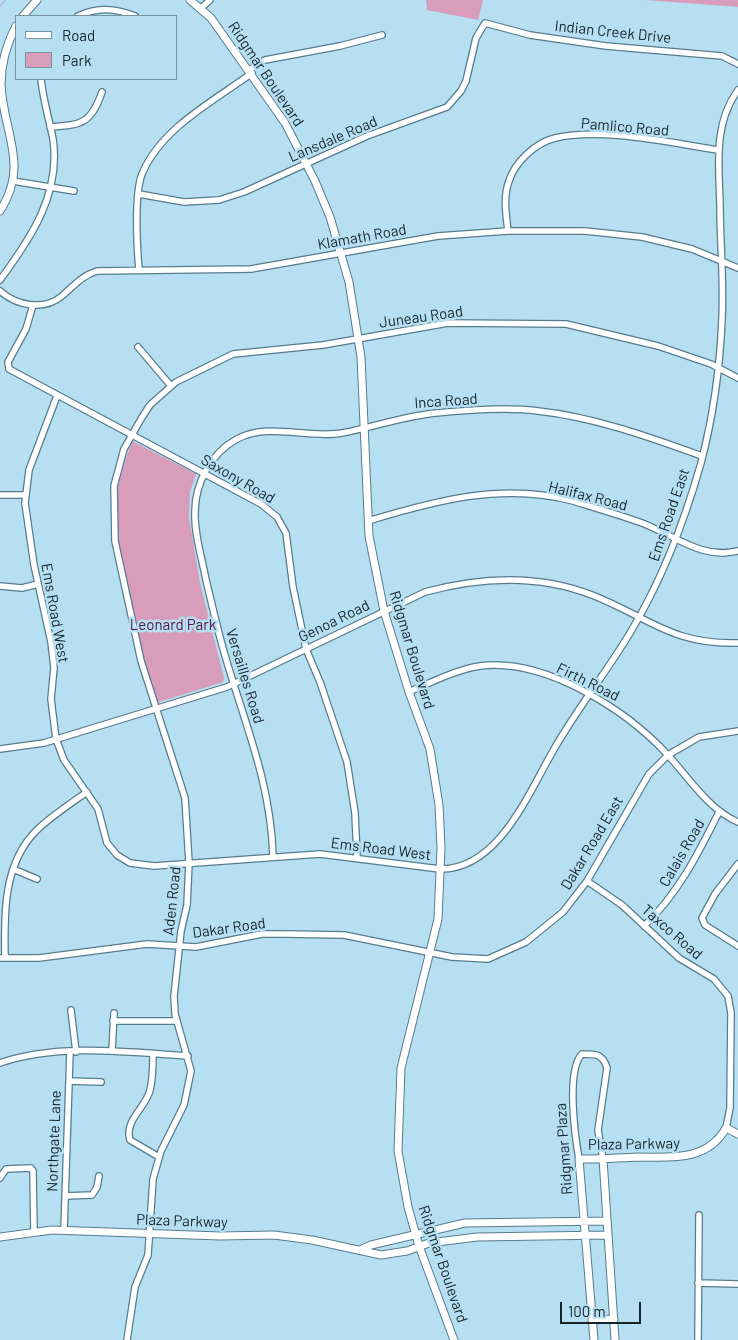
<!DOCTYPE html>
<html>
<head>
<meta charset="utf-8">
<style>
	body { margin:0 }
	#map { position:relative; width:738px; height:1340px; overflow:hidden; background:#b6dff2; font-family:Barlow,sans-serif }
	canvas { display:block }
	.legend { position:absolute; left:15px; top:15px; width:162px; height:65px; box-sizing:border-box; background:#b6dff2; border:1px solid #7594a2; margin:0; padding:6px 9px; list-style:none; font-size:15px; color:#14242a }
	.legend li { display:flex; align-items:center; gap:10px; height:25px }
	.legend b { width:25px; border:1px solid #7594a2 }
	.scale { position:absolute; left:560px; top:1302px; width:81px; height:22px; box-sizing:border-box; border:2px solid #14242a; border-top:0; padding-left:6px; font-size:15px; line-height:18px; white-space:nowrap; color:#14242a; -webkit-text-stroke:4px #b6dff2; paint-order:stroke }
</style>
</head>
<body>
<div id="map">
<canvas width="738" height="1340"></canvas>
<ul class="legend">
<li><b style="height:6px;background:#fff"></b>Road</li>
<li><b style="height:14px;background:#d89dbb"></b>Park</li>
</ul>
<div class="scale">100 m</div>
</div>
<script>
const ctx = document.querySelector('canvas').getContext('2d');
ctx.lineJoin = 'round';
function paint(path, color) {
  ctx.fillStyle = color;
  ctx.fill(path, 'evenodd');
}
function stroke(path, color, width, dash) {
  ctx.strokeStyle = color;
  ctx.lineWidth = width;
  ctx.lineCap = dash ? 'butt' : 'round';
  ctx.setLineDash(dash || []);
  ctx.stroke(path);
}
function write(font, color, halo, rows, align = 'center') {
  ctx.font = font + ' Barlow,sans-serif';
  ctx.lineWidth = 5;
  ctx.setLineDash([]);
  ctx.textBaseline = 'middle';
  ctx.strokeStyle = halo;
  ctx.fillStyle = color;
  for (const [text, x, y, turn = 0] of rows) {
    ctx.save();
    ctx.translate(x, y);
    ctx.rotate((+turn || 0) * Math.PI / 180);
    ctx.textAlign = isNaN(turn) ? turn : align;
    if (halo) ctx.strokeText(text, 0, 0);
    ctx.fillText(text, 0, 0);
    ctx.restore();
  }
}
paint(new Path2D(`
	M 426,0 L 483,0 L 478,20 L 427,10 Z
	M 644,0 L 738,0 L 738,7 L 726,6 Z
	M 132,441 L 196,474 L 190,492 L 189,517 L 200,583 L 224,678 L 223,682 L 159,702 L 155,699 L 136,629 L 118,541 L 116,502 L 119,480 Z`), '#d89dbb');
stroke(new Path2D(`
	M 0,6 L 5,0`), '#bbb8f4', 2);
const minor = new Path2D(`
	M 201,8 L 210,0
	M 78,16 C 98,7 115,8 135,16
	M 249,70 L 265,60 L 340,46 L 382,35
	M 50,127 C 83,125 91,123 102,92
	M 13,181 L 74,191
	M 139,194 L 184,202 L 219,200 L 244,192 L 367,136 L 447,107 L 461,91 L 466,81 L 476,38 L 485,23 L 530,35 L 606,46 L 722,56 L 738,64
	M 508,231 C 506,214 503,197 509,181 C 515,162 535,143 555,138 C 601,127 671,143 718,150
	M 139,270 C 137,247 134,194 142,174 C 161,128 214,101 252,73
	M 0,280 C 31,238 61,194 53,139 C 49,119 43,99 41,79
	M 0,291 C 17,306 44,311 62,296 C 75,285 81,276 97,271 L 251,269 L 438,236 L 508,231 L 585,231 L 642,237 L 692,249 L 738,268
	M 33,305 L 26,329 L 8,362 L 9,369 L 261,504 L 277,517 L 286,533 L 293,587 L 306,649 L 320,682 L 347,762 L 355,813 L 357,857
	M 138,347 L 171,386
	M 57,396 L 29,470 L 25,503 L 34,565 L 51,642 L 54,668 L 51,699 L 56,739 L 64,760 L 98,809 L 107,843 L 117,855 L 130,863 L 154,866 L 320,854 L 440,869 C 498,870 528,794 553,751 C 576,710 606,673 630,633 C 662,580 684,523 701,463 C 713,417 720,367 722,319 C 724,281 720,243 720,205 C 719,166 713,124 738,90
	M 0,495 L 26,495
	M 368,521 C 434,501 503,482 573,501 C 596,508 620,515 642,523 C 674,535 702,560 738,551
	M 0,586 L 22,588 L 38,584
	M 409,692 C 432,682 455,670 480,666 C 545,658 625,709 667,754 C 688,777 709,810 738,822
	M 0,749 L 44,743 L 227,687 L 425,592 C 480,577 538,574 592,595 C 648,617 672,645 738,643
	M 273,857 C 271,782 244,722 224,652 C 217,628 212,604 206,580 C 202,558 194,534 195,512 C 195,483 211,453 237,439 C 269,422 307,439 342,433 C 374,427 404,416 436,413 C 469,410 505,407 538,411 C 594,417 649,437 702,456
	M 738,864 L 715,894 L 702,918 L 705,925 L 738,946
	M 13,869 L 37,879
	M 587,881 L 622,905 L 679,958 L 714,979 L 728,996 L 731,1013 L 730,1108 L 726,1128
	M 644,926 C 678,894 698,854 719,812
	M 0,958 L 39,958 L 147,944 L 196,947 L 262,934 L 284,934 L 344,935 L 452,957 L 488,959 L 526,942 L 563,912 L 587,881 L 649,774 L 668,755 L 699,737 L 738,731
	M 5,958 C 4,914 3,862 38,829 C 53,815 70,804 87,792
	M 71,1010 L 76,1052
	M 113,1021 L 177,1021
	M 112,1051 L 114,1013
	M 153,1054 C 153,1066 153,1078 150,1090 C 146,1108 124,1120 130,1140 L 159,1157
	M 0,1063 C 59,1043 127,1052 188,1056
	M 69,1081 L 101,1082
	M 579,1159 C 575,1137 566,1070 582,1054 C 596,1054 603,1054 607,1068 L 598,1130 L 603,1159
	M 0,1178 L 6,1169 L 31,1168 L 33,1171 L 34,1232
	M 65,1196 L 92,1195 L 97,1187 L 99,1176
	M 64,1230 L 70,1052
	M 698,1283 L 738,1284
	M 127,1340 L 135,1287 L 148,1255 L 153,1179 L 161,1151 L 184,1105 L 191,1071 L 175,1014 L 174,996 L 181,931 L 187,905 L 189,863 L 185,798 L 141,661 L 115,541 L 114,486 L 124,449 L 141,419 L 150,405 L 176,382 L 233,354 L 323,345 L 448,323 L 566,324 L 658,346 L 711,364 L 738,378
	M 698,1340 L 699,1215`);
const tertiary = new Path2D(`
	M 190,0 L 211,18 L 285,123 L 315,181 L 330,217 L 349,282 L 361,357 L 369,536 L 384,611 L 409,692 L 430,749 L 439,805 L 441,848 L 438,919 L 401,1068 L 398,1151 L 408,1207 L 419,1246 L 454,1340
	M 23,16 L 37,0
	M 0,211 C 30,165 3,132 1,85 C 1,64 6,45 16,26
	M 603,1159 L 615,1340
	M 0,1237 L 52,1230 L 220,1236 L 274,1235 L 312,1240 L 381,1255 L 407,1251 L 429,1243 L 477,1237 L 608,1235
	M 362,1249 L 371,1245 L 465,1223 L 607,1221
	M 592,1320 L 614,1319
	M 594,1340 L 579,1159 C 598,1159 617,1158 637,1157 C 670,1157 707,1162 726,1128 L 738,1134`);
stroke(minor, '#557c8d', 8);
stroke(tertiary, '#557c8d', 9);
stroke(minor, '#fff', 5.5);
stroke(tertiary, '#fff', 7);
write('15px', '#14242a', '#b6dff2', [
	["Indian Creek Drive",613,32,6],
	["Ridgmar Boulevard",266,74,56],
	["Pamlico Road",625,127,5],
	["Lansdale Road",333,139,-23],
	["Klamath Road",362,237,-10],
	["Juneau Road",421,317,-8],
	["Inca Road",446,401,-4],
	["Saxony Road",238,479,30],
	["Halifax Road",588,496,14],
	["Ems Road East",669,515,-71],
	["Ems Road West",55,613,80],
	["Genoa Road",334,621,-26],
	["Ridgmar Boulevard",412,650,73],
	["Versailles Road",245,676,73],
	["Firth Road",588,682,26],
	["Dakar Road East",592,843,-59],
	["Ems Road West",381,849,7],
	["Calais Road",682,853,-60],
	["Aden Road",172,901,-84],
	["Dakar Road",229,928,-8],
	["Taxco Road",672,932,41],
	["Northgate Lane",54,1141,-88],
	["Plaza Parkway",634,1144,-1],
	["Ridgmar Plaza",564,1149,-94],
	["Plaza Parkway",182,1221,2],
	["Ridgmar Boulevard",443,1264,71]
]);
write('15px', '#5c1441', '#b6dff2', [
	["Leonard Park",173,625]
]);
</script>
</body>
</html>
